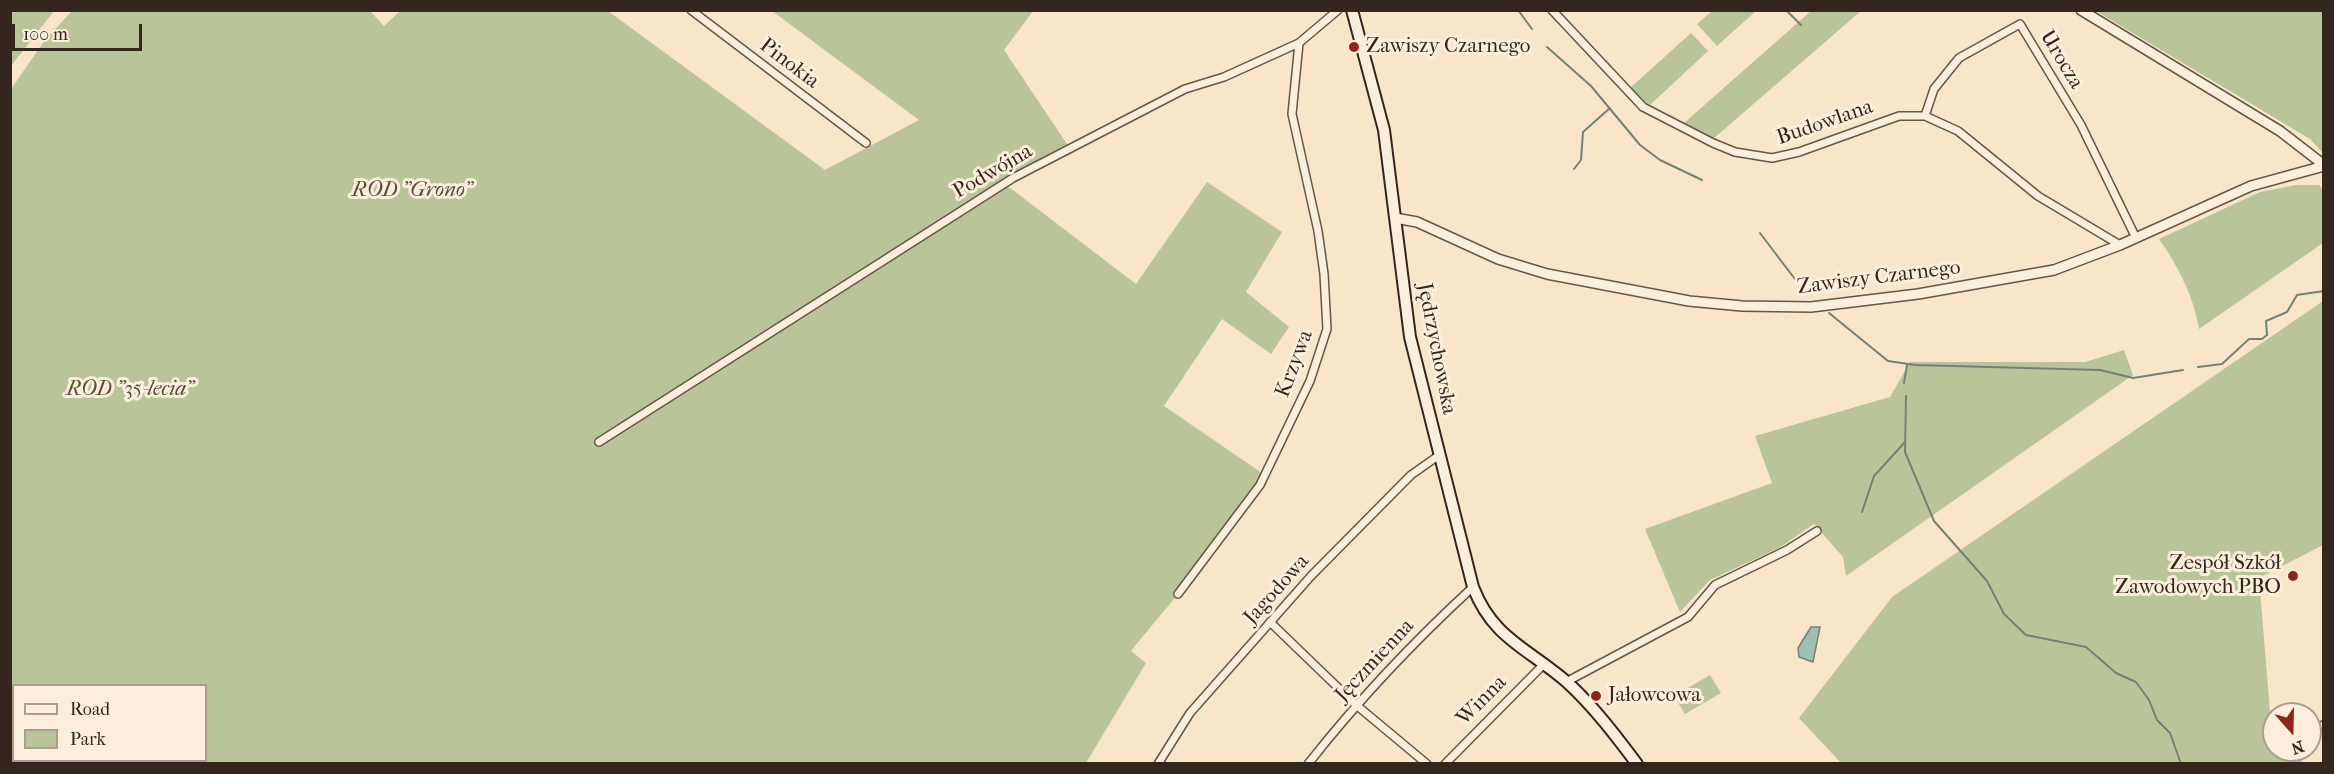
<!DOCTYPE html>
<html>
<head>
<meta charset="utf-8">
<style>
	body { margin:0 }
	#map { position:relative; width:2334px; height:774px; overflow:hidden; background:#f9e5c8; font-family:"IM FELL French Canon",serif }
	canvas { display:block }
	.frame { position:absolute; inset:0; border:12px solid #35261d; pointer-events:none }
	.legend { position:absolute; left:12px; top:684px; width:195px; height:78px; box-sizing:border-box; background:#fbeedb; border:2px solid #ac9e8f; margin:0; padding:8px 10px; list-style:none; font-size:18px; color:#35261d }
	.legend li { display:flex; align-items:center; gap:12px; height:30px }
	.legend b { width:30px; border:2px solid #ac9e8f }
	.north { position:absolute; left:2262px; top:702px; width:60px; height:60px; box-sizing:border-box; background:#fbeedb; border:2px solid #ac9e8f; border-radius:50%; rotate:160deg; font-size:16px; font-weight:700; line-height:24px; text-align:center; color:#35261d }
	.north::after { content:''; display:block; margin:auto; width:21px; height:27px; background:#8f2418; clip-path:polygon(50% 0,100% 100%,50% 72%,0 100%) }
	.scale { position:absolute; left:12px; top:24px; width:130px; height:27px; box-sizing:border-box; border:3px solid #35261d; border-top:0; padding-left:8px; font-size:18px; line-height:21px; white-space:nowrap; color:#35261d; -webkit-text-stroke:4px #fbeedb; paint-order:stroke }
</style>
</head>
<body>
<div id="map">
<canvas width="2334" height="774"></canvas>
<div class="frame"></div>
<ul class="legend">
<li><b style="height:8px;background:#fbeedb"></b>Road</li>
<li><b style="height:16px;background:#b9c599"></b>Park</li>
</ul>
<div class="north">N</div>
<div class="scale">100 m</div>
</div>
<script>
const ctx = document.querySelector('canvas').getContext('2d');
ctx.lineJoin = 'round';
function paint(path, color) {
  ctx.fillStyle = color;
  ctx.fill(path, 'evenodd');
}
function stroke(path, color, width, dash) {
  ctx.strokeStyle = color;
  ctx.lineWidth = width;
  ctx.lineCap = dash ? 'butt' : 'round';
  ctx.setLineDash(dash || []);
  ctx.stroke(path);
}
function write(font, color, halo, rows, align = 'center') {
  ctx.font = font + ' "IM FELL French Canon",serif';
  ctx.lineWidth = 6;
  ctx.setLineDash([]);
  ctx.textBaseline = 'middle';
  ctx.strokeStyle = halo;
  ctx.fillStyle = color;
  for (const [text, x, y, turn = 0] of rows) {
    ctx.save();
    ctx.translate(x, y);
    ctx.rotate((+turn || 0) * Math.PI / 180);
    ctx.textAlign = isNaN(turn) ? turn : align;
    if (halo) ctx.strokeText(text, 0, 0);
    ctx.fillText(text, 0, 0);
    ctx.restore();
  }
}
paint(new Path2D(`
	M 11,10 L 54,11 L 11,66 L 10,11 Z
	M 369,10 L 384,26 L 400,11 L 608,11 L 825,170 L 919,120 L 772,11 L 1033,11 L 1004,50 L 1067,144 L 1001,181 L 1136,284 L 1207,182 L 1282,232 L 1246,292 L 1289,327 L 1271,354 L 1222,319 L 1164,406 L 1262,473 C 1229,539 1177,594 1131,651 L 1146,663 L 1086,763 L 11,764 L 11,89 L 45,40 L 72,11 ZM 14,686 L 206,686 L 206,760 L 14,760 Z
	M 1712,11 L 1712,10 L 1756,11 L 1717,46 L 1697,24 Z
	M 1811,11 L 1861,11 L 1713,139 L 1684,123 Z
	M 2096,11 L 2323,11 L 2323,153 L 2310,139 Z
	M 1691,33 L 1708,51 L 1650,105 L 1629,89 Z
	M 2296,185 L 2319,185 L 2323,190 L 2323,243 L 2199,329 C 2194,297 2178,266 2159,239 L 2260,192 Z
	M 2323,301 L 2323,545 L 2259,578 L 2271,724 L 2274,724 L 2274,750 L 2300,750 L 2302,763 L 1841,763 L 1799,718 L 1892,597 Z
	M 2124,350 L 2133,375 L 1846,576 L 1843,557 L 1814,524 L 1779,548 L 1710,580 L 1680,612 L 1645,529 L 1772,483 L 1755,436 L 1890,397 L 1910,362 L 2085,362 Z
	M 1710,675 L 1721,693 L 1685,714 L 1674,696 Z`), '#b9c599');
const water = new Path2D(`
	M 1811,627 L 1820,627 L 1813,662 L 1799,657 L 1798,648 Z`);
paint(water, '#9ebfb1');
stroke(water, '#748276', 1.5);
stroke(new Path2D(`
	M 1518,10 L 1532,29
	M 1786,10 L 1801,25
	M 1547,47 L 1591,86 L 1640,145 L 1660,160 L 1702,180
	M 1574,169 L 1581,160 L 1583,132 L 1610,108
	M 1760,233 L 1804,291
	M 1829,313 L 1888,361 L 1915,365 L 2100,370 L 2133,378 L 2183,370
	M 2198,367 L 2222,364 L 2249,339 L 2262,339 L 2267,335 L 2266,321 L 2287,312 L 2297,295 L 2324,291
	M 1904,383 L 1907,365
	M 1906,396 L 1905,452 L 1934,521 L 1987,581 L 2004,614 L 2026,635 L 2086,647 L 2116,673 L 2136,682 L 2149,700 L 2157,720 L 2170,733 L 2181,764
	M 1862,512 L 1874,476 L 1905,442`), '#748276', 2);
const minor = new Path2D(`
	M 691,10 L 866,143
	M 1552,10 L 1643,107 L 1713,143 L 1735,152 L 1772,158 L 1799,152 L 1899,116 L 1925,116 L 1958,131 L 2038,196 L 2120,245
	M 1925,116 L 1934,89 L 1959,58 L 2020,24 L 2081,125 L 2136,238
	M 599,442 L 1013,178 L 1185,89 L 1224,77 L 1299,43 L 1338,10
	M 1178,594 L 1260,485 L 1310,381 L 1327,329 L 1324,274 L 1318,231 L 1292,114 L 1299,43
	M 1270,622 L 1355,704 L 1427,764
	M 1566,682 L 1688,617 L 1715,585 L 1787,550 L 1817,531
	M 2323,725 L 2324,725
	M 1158,764 L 1190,713 L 1311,576 L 1411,475 L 1438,456
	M 1308,764 C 1360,698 1411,644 1473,587
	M 1445,764 L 1544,664`);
const tertiary = new Path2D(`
	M 2081,10 L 2280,131 L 2324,165
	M 1395,218 L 1417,222 L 1498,259 L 1547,274 L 1689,301 L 1742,306 L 1811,307 L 1918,294 L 2054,270 L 2120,245 L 2251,186 L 2324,166`);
const secondary = new Path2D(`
	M 1352,10 L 1384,130 L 1410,337 L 1473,587 C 1493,639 1528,648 1568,683 C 1594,707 1616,736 1637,764`);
stroke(minor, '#665648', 10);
stroke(tertiary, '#665648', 12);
stroke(secondary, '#35261d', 14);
stroke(minor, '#fbeedb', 7);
stroke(tertiary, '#fbeedb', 9);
stroke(secondary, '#fbeedb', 10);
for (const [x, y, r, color] of [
	[1354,47,6,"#8f2418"],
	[2293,576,6,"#8f2418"],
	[1596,696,6,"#8f2418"]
]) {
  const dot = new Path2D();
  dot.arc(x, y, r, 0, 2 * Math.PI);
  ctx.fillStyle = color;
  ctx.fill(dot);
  stroke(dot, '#fbeedb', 2);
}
write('21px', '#35261d', '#fbeedb', [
	["Zawiszy Czarnego",1366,47],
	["Zespół Szkół",2281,564,"right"],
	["Zawodowych PBO",2281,588,"right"],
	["Jałowcowa",1608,696]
], 'left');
write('21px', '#35261d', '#fbeedb', [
	["Urocza",2061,60,59],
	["Pinokia",789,64,37],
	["Budowlana",1825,123,-19],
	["Podwójna",993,172,-30],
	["Zawiszy Czarnego",1879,278,-7],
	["Jędrzychowska",1436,349,79],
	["Krzywa",1295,364,-69],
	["Jagodowa",1277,590,-48],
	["Jęczmienna",1375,661,-47],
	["Winna",1482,701,-45]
]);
write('italic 21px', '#564e3c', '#fbeedb', [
	["ROD \"Grono\"",412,191],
	["ROD \"35-lecia\"",130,390]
]);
</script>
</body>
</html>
